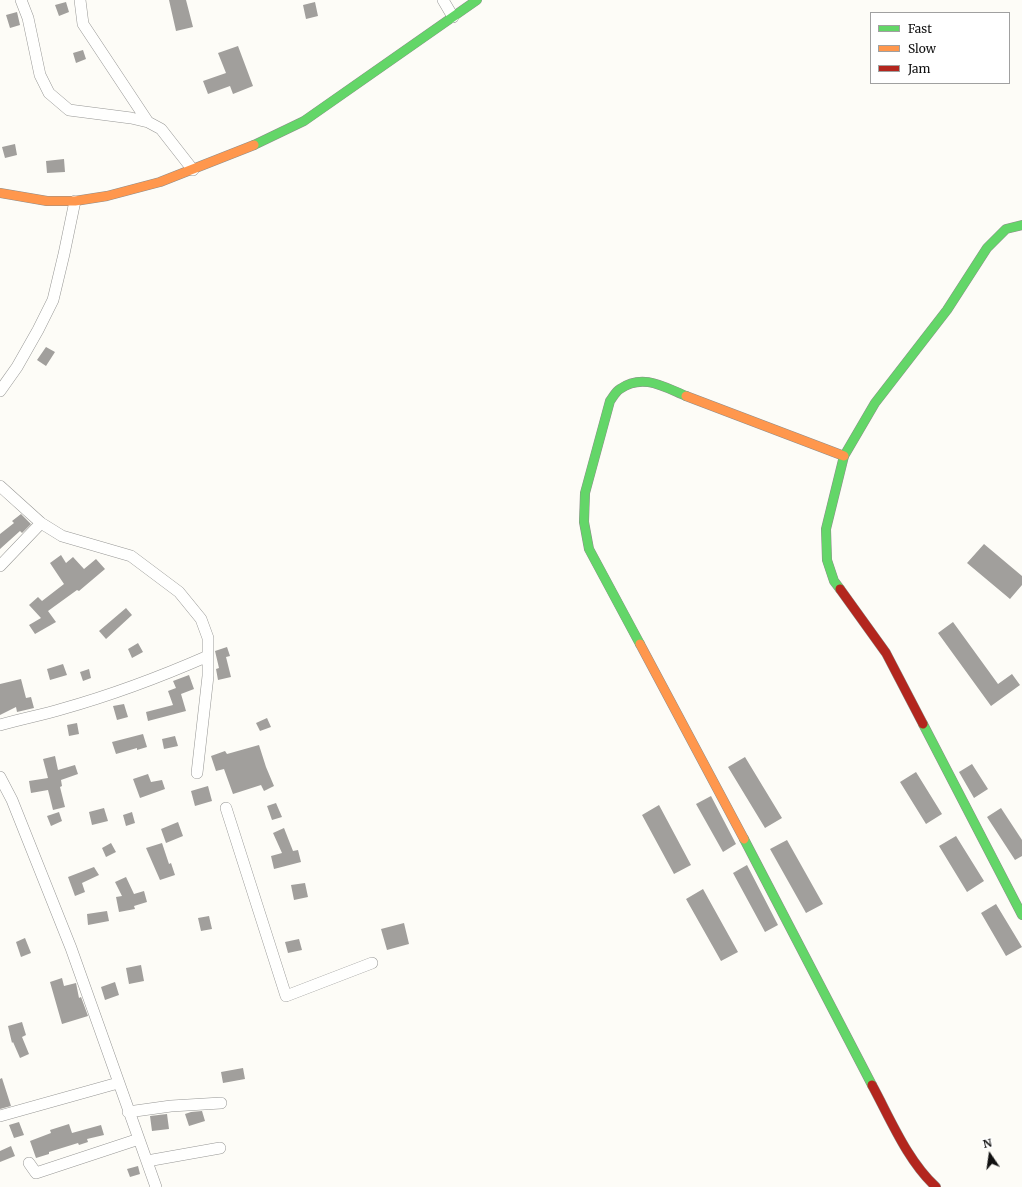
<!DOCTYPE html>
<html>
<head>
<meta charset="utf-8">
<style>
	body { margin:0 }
	#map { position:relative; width:1022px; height:1187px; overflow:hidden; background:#fdfcf7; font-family:Merriweather,serif }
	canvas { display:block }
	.legend { position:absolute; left:870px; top:12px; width:140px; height:72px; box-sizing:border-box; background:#fff; border:1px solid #a0a0a0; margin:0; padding:5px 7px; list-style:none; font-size:12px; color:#111 }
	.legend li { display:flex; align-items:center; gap:8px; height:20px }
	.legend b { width:20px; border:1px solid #a0a0a0 }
	.north { position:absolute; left:970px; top:1135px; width:40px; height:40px; -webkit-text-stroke:3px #fff; paint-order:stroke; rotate:347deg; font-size:11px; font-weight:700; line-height:16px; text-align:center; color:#111 }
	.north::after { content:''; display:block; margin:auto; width:14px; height:18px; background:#111; clip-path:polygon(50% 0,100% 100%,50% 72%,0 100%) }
</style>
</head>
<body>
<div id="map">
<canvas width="1022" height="1187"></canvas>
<ul class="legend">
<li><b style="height:5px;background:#63d668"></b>Fast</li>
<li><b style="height:5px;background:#ff974d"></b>Slow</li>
<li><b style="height:5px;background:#b3261e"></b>Jam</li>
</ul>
<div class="north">N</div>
</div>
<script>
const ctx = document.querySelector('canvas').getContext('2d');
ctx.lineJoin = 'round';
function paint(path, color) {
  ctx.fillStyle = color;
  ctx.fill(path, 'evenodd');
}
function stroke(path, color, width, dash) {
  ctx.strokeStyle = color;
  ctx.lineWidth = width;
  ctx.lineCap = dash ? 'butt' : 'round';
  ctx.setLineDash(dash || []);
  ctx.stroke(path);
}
paint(new Path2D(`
	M 169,0 L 186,0 L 193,27 L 176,31 Z
	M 66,2 L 69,12 L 59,16 L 55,5 Z
	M 315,2 L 318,16 L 306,19 L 303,5 Z
	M 17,12 L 20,25 L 10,28 L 6,15 Z
	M 238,46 L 253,86 L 233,94 L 230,86 L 208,94 L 203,81 L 226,73 L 218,53 Z
	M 83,50 L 86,59 L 76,63 L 73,53 Z
	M 15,144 L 17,155 L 5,158 L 2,147 Z
	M 64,159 L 65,172 L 47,173 L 46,161 Z
	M 46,347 L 55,352 L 46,366 L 37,360 Z
	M 21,514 L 31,524 L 22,533 L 20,531 L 0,549 L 0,534 L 14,523 L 12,521 Z
	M 984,544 L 1022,576 L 1022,585 L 1010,599 L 967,563 Z
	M 61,555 L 66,563 L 73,557 L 84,569 L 96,559 L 105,569 L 79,591 L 77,590 L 48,611 L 56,622 L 35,634 L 29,625 L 41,618 L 29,605 L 38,597 L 42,601 L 64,584 L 50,563 Z
	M 126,608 L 132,615 L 106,639 L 99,631 Z
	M 953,622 L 998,684 L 1012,674 L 1020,685 L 991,706 L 938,633 Z
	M 138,643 L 143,652 L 132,658 L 128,649 Z
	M 227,647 L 230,656 L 226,657 L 231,677 L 218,680 L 216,669 L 219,668 L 215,651 Z
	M 63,664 L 67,675 L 50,680 L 47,669 Z
	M 89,669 L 91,678 L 83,681 L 80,672 Z
	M 189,675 L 194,689 L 181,694 L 186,711 L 148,721 L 146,712 L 173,705 L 168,691 L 176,688 L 173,681 Z
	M 21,679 L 26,698 L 31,697 L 34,708 L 17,712 L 16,707 L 0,715 L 0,684 Z
	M 124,704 L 128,717 L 117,720 L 113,706 Z
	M 267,718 L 271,727 L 260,731 L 256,723 Z
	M 77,723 L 79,734 L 69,736 L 67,725 Z
	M 143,734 L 147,747 L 137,750 L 137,748 L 116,754 L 112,742 Z
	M 175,736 L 178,746 L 164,749 L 162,739 Z
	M 259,745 L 266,767 L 274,786 L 264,791 L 261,785 L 233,794 L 224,769 L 216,771 L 211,756 L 225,751 L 227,754 Z
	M 55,756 L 58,770 L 75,765 L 78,774 L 61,780 L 62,786 L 60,787 L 65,807 L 53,810 L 48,790 L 31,793 L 29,781 L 48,778 L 43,759 Z
	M 745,757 L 782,818 L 765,828 L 728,767 Z
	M 972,764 L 988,789 L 974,798 L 959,772 Z
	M 916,772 L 942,814 L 926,824 L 900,782 Z
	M 148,774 L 151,782 L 162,780 L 165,789 L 140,798 L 133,779 Z
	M 208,786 L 212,801 L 195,806 L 191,791 Z
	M 711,796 L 736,844 L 723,852 L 696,804 Z
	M 276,803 L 282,817 L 272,820 L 267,806 Z
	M 659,805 L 691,865 L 674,874 L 642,815 Z
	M 104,808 L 108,821 L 92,825 L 89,812 Z
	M 1001,808 L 1022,840 L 1022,856 L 1015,860 L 987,817 Z
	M 59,812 L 62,821 L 51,826 L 47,816 Z
	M 132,812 L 135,823 L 126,826 L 123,815 Z
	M 178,822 L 183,836 L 166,843 L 161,829 Z
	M 284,828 L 293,851 L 298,850 L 301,862 L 274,869 L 271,856 L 282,853 L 273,833 Z
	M 956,836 L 984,881 L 967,892 L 939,846 Z
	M 787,840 L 823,904 L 806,913 L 770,849 Z
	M 111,843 L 116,852 L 106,857 L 102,848 Z
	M 162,843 L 169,864 L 171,863 L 175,875 L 160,880 L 146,848 Z
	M 747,865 L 778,925 L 765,932 L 733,873 Z
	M 94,867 L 99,875 L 82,883 L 85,892 L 75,896 L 68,877 Z
	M 126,877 L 134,894 L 144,891 L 147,902 L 134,906 L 135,909 L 119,912 L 116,897 L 122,896 L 115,882 Z
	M 305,883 L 308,897 L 294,900 L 291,885 Z
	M 703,889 L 738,952 L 721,961 L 686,899 Z
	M 996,904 L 1022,947 L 1006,956 L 981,913 Z
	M 107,911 L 109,921 L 88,925 L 87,914 Z
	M 209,916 L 212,929 L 201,931 L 198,918 Z
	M 404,923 L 409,944 L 387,950 L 381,929 Z
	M 25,938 L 31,953 L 21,957 L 16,942 Z
	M 299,939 L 302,950 L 288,953 L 285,942 Z
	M 141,965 L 144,981 L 129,984 L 126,968 Z
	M 62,978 L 64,986 L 76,983 L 79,998 L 81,997 L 88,1016 L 62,1024 L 50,982 Z
	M 115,982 L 119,995 L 105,1000 L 101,987 Z
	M 22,1022 L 26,1035 L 22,1037 L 29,1054 L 20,1058 L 13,1042 L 12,1043 L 8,1026 Z
	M 243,1068 L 245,1079 L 223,1083 L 221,1072 Z
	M 2,1078 L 11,1106 L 0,1109 L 0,1079 Z
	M 202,1111 L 205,1121 L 189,1126 L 185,1114 L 191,1112 Z
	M 167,1114 L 169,1129 L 152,1131 L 150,1116 Z
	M 19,1122 L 24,1135 L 14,1138 L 9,1125 Z
	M 69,1124 L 72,1133 L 101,1125 L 104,1135 L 87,1139 L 88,1142 L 79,1145 L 78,1143 L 49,1152 L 49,1154 L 36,1158 L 30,1141 L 51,1133 L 50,1130 Z
	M 11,1146 L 15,1156 L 0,1162 L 0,1151 Z
	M 138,1166 L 140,1174 L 130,1177 L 127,1169 Z`), '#a19f9c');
const street = new Path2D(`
	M 21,0 L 28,18 L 40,75 L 49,93 L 69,110 L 131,118 L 148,122 L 161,129 L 193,170
	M 80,0 L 83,24 L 148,122
	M 443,0 L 453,17
	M 0,391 L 17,367 L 38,330 L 53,300 L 64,254 L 75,201
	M 0,486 L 41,523 L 62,536 L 131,556 L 179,592 L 201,619 L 208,638 L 208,676 L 197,773
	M 0,566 L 41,523
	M 0,725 C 21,719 42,715 62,709 C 112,695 160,677 208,656
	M 0,777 L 12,800 L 71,948 L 156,1187
	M 226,808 L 286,996 L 372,963
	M 128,1112 L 171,1106 L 221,1103
	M 0,1116 L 118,1083
	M 147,1161 L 220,1148
	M 29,1163 L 36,1173 L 139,1139`);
const fast = new Path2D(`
	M 254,145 L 304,121 L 477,0
	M 840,589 L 834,581 L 827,560 L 826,529 L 844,456 L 875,403 L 947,310 L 987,248 L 1006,229 L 1022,225
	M 640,644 L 589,549 L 584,522 L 585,493 L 610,401 C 613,397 616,391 620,389 C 643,373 664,387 686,396
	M 923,724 L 1022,915
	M 744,839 L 872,1085`);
const slow = new Path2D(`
	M 0,193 L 47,201 L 75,201 L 107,196 L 160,182 L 254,145
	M 686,396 L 844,456
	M 640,644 L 744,839`);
const jam = new Path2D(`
	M 840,589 L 886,653 L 923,724
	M 872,1085 C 891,1120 907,1160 936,1187`);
stroke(street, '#979795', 12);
stroke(fast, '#8e8d8b', 10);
stroke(slow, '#8e8d8b', 10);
stroke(jam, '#8e8d8b', 10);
stroke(street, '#fffffe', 11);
stroke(fast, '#63d668', 9);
stroke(slow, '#ff974d', 9);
stroke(jam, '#b3261e', 9);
</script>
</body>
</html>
